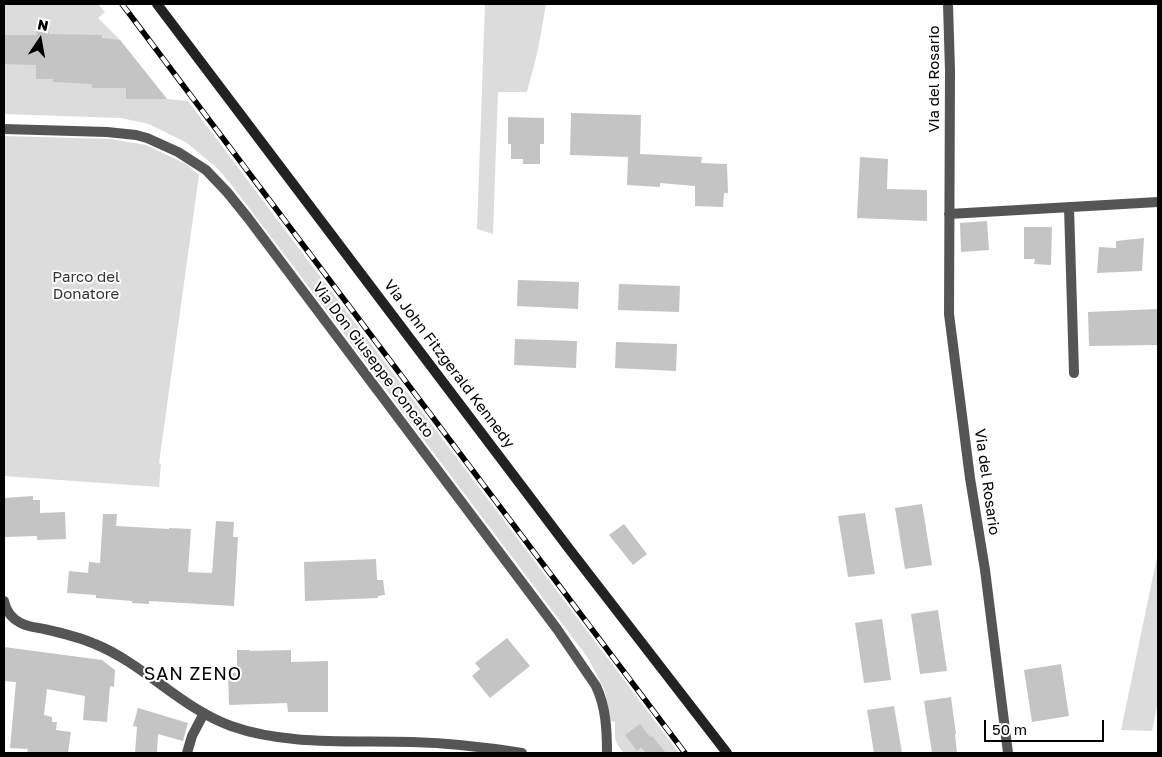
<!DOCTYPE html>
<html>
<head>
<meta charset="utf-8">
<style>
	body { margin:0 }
	#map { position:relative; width:1162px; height:757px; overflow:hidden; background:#fff; font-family:"Golos Text",sans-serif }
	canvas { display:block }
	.frame { position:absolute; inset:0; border:5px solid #000; pointer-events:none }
	.north { position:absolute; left:15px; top:15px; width:50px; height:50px; -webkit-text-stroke:4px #fff; paint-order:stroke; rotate:12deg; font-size:14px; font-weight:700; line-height:20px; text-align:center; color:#000 }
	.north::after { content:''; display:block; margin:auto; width:18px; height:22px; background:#000; clip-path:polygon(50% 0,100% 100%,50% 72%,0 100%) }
	.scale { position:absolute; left:984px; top:720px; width:120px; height:22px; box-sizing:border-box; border:2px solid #000; border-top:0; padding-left:6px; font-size:15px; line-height:18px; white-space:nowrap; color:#000; -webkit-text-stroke:4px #fff; paint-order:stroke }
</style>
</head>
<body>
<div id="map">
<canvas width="1162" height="757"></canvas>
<div class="frame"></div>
<div class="north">N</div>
<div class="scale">50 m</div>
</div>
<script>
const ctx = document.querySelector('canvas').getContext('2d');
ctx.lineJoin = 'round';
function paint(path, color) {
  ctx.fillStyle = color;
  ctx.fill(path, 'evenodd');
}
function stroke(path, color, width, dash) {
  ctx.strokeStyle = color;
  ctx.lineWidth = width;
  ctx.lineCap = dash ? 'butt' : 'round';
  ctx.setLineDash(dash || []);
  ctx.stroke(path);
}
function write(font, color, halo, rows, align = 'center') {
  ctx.font = font + ' "Golos Text",sans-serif';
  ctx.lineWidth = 4;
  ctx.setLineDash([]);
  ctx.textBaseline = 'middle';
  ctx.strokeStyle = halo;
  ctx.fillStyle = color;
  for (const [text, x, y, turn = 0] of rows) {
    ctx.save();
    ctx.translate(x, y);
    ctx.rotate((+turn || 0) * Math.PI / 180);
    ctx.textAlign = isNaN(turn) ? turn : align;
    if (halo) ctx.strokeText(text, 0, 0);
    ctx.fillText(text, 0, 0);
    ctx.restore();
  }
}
paint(new Path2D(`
	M 4,4 L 98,4 L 105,12 L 98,18 L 120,40 L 167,99 L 188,101 L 679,753 L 624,753 C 613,741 615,737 615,722 L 611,721 L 605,691 L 588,658 L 287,258 L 230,183 L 217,168 L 187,143 L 149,124 L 121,118 L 4,114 Z
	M 485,4 L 546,4 L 538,50 L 527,92 L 498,92 L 493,234 L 477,229 Z
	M 4,136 L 111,139 L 146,145 L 186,164 L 199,175 L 159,463 L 161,464 L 159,487 L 4,476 Z
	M 1158,552 L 1158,702 L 1152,731 L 1121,730 Z`), '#dcdcdc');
paint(new Path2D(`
	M 37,23 L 49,23 L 49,34 L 102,35 L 102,38 L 120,40 L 167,99 L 126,99 L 126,88 L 92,88 L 92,84 L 53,82 L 53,79 L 36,79 L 36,65 L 4,64 L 4,35 L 37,35 Z
	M 571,113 L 641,115 L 640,154 L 702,157 L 701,163 L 727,164 L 728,193 L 724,193 L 723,207 L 695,206 L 695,186 L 660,183 L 660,187 L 627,185 L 628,157 L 570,155 Z
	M 508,117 L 544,118 L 544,144 L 540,144 L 540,164 L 523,164 L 523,159 L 511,159 L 511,144 L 508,144 Z
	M 860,157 L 888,159 L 887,189 L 927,190 L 927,221 L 857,218 Z
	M 987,221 L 989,250 L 961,252 L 960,223 Z
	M 1024,227 L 1052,227 L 1051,265 L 1034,264 L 1035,259 L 1024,259 Z
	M 1144,238 L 1142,271 L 1097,273 L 1099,247 L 1116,248 L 1116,241 Z
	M 518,280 L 579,282 L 578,309 L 517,306 Z
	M 619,284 L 680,286 L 679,312 L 618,310 Z
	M 1158,309 L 1158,345 L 1089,346 L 1088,312 Z
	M 515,339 L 577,341 L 576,368 L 514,365 Z
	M 616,342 L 677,344 L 676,371 L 615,368 Z
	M 33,496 L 33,500 L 40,500 L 40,513 L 65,512 L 66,539 L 37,540 L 37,536 L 4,537 L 4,498 Z
	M 922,504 L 932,565 L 905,569 L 895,508 Z
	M 865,513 L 875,574 L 848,577 L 838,516 Z
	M 103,514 L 117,514 L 116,526 L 169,529 L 169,528 L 191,529 L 188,572 L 212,573 L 216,521 L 234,522 L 233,537 L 238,537 L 234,606 L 149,601 L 149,604 L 132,603 L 132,601 L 96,598 L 96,595 L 67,593 L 69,571 L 88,573 L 89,562 L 100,563 Z
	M 624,524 L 647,554 L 633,565 L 609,535 Z
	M 376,559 L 377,580 L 383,580 L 385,595 L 378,596 L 378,598 L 305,601 L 304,562 Z
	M 938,610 L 947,671 L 920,674 L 911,614 Z
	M 882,619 L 891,680 L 864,683 L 855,623 Z
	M 507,638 L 530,666 L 490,698 L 472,676 L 480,669 L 475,663 Z
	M 4,647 L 102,660 L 115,670 L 114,687 L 110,686 L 107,722 L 83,720 L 85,696 L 47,689 L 44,715 L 52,717 L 52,722 L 57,722 L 56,730 L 71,732 L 68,753 L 27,753 L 28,749 L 10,748 L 16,682 L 4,681 Z
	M 237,650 L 250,650 L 250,651 L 291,650 L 291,662 L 328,661 L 328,712 L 288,712 L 287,703 L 229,705 L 228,673 L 237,673 Z
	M 1061,664 L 1069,716 L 1032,722 L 1024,670 Z
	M 951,697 L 956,734 L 955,734 L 957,753 L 932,753 L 924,701 Z
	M 894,706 L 902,753 L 874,753 L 867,710 Z
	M 138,708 L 188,723 L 183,741 L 158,734 L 157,753 L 135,753 L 137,727 L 133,726 Z
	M 640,724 L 650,737 L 652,736 L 666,753 L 646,753 L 641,747 L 637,751 L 625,735 Z`), '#c4c4c4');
stroke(new Path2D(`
	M 948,4 L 950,71 L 949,314 L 970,478 L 985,570 L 1008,753
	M 1069,207 L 1074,373
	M 949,214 L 1158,202
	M 4,601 C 6,610 10,617 19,622 C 26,627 36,627 44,629 C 62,633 79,637 95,644 C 144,664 181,708 231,726 C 287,746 353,740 412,742 C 449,743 485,747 522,753
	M 187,753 L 192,736 L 204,713`), '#555', 10);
stroke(new Path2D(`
	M 4,129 L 107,132 L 136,135 L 147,138 L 178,152 L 206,170 L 227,192 L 248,218 L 557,629 L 596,686 C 606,707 607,730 607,753`), '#555', 10);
stroke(new Path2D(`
	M 157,4 L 570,550 L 727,753`), '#222', 10);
const rail = new Path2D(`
	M 122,4 L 685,753`);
stroke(rail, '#000', 5.5);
stroke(rail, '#fff', 4, [11]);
write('15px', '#000', '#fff', [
	["Via del Rosario",934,79,-90],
	["Via Don Giuseppe Concato",373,360,53],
	["Via John Fitzgerald Kennedy",449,364,53],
	["Via del Rosario",987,482,82]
]);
write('15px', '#333', '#fff', [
	["Parco del",86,277],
	["Donatore",86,294]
]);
ctx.letterSpacing = '1px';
write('18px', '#000', '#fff', [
	["SAN ZENO",193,674]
]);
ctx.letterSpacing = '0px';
</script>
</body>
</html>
